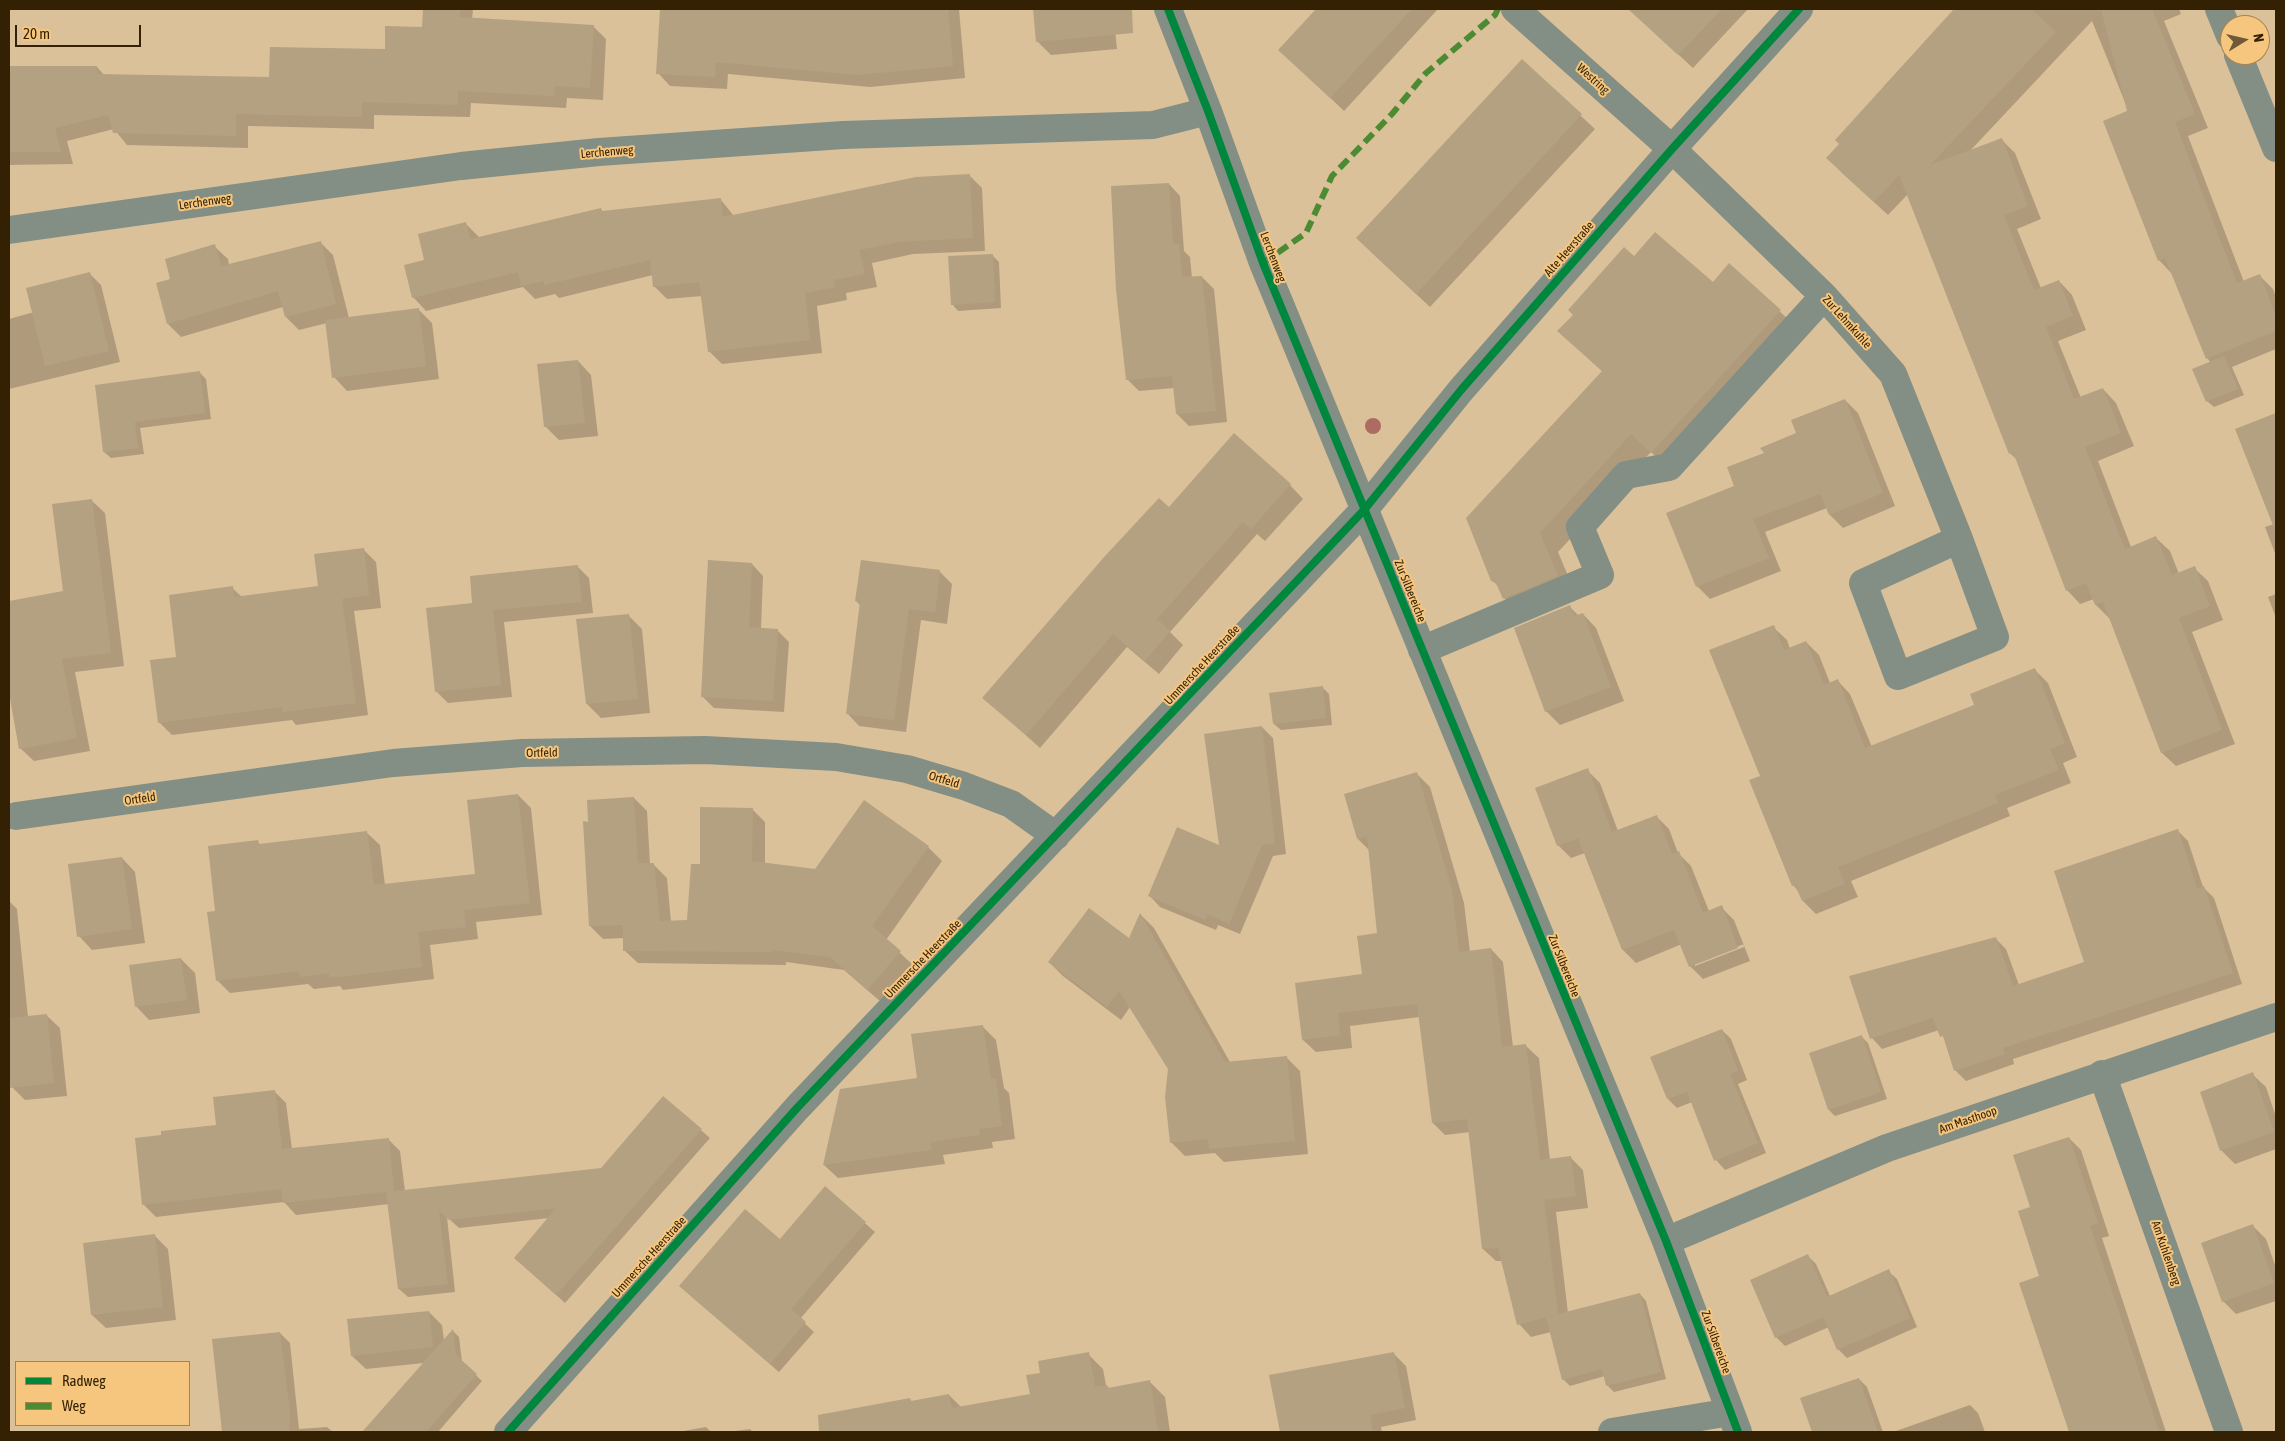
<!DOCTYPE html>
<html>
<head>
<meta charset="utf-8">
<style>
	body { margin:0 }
	#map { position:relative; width:2285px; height:1441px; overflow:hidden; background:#dbc19a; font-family:"Asap Condensed",sans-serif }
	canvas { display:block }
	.frame { position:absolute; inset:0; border:10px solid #342103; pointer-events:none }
	.legend { position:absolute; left:15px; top:1361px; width:175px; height:65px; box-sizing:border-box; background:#f6c67f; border:1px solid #a8844d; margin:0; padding:6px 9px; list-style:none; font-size:15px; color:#342103 }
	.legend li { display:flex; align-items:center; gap:10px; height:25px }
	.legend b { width:25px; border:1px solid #a8844d }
	.north { position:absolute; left:2220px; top:15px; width:50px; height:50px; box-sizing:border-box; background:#f6c67f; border:1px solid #a8844d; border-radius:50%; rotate:81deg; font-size:14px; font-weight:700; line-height:20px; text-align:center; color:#342103 }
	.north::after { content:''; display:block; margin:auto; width:18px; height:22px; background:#6e5938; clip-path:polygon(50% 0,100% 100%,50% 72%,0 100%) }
	.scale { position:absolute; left:15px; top:25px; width:126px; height:22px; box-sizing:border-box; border:2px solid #342103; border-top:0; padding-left:6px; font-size:15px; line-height:18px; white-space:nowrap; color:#342103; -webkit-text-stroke:4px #f6c67f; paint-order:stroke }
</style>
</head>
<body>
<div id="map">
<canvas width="2285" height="1441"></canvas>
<div class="frame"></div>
<ul class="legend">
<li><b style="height:6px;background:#00873e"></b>Radweg</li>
<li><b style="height:6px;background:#4d8b33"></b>Weg</li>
</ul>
<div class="north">N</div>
<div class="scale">20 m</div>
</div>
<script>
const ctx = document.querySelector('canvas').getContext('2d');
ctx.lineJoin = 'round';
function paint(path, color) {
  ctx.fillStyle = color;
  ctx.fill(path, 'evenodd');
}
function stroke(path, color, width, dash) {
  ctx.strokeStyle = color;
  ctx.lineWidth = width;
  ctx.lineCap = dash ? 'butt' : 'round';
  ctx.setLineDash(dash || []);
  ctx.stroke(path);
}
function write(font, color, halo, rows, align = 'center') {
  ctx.font = font + ' "Asap Condensed",sans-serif';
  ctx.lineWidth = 4;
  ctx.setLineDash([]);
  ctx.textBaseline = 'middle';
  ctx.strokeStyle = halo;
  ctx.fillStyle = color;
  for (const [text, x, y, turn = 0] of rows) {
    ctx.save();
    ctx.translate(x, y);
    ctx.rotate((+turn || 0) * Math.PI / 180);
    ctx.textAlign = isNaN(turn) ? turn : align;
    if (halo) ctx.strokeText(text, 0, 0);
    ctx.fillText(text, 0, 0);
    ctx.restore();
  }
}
paint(new Path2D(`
	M 424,9 L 473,9 L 472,19 L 593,26 L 606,39 L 603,100 L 567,98 L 566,108 L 471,103 L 470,117 L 374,115 L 374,129 L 248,126 L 248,148 L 127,145 L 114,129 L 67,141 L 73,164 L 9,165 L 9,67 L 97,67 L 104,75 L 270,78 L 386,51 L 424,28 Z
	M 661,9 L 826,9 L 881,14 L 880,9 L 959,9 L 965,78 L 870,87 L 728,74 L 727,89 L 670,86 L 658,73 Z
	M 1034,9 L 1113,9 L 1117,49 L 1051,55 L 1037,41 Z
	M 1318,9 L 1438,9 L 1344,111 L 1280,50 Z
	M 1629,9 L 1748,9 L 1693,68 Z
	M 1955,9 L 2179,9 L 2181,14 L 2164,21 L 2208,128 L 2188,136 L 2244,282 L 2259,275 L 2273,289 L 2276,297 L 2276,349 L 2232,367 L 2244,395 L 2214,407 L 2207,401 L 2211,363 L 2207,358 L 2173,275 L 2159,260 L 2129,112 L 2092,21 L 1969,152 L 2001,139 L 2015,153 L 2041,219 L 2017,229 L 2041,288 L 2059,281 L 2072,295 L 2086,330 L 2058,341 L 2081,398 L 2103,389 L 2116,403 L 2134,446 L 2098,461 L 2131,547 L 2156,538 L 2170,551 L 2179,574 L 2194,568 L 2208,581 L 2223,620 L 2192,632 L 2235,744 L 2176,766 L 2162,753 L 2110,619 L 2096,605 L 2094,599 L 2080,604 L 2067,590 L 2018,461 L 2010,453 L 1908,194 L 1888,215 L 1841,172 L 1840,144 L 1885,85 Z
	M 1522,61 L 1595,129 L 1430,307 L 1371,252 Z
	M 969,175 L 982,188 L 985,251 L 913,254 L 872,263 L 877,287 L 846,293 L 847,300 L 817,306 L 822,353 L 722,364 L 709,351 L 702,296 L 667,299 L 654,286 L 653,275 L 559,298 L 555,294 L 535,299 L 523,287 L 426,311 L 413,297 L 425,261 L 466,224 L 480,238 L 600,209 L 604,212 L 721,200 L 734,216 Z
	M 1169,184 L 1180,196 L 1184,251 L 1190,257 L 1192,278 L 1202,277 L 1214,289 L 1227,422 L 1189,426 L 1177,414 L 1174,388 L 1139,391 L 1127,379 Z
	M 320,242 L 333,255 L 349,318 L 418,309 L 432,323 L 439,379 L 347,391 L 334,377 L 327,323 L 299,330 L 286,317 L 283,307 L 181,337 L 168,324 L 172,280 L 214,246 L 228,259 L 229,265 Z
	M 992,255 L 999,262 L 1001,308 L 958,311 L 952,304 Z
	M 1634,258 L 1713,283 L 1729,265 L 1800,330 L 1671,471 L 1651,452 L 1558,552 L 1576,595 L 1523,618 L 1504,598 L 1499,587 L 1492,580 L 1603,372 L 1559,331 Z
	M 90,274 L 101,285 L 120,362 L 9,389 L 9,319 L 34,312 Z
	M 578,361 L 591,375 L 598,436 L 559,440 L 545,426 Z
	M 200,373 L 206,379 L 211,419 L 140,428 L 144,454 L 111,458 L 104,452 L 96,386 Z
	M 1845,400 L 1858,413 L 1895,506 L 1843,528 L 1830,515 L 1827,508 L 1765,532 L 1781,571 L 1710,599 L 1697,586 L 1766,454 Z
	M 2276,414 L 2276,556 L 2265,527 L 2274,524 L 2237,429 Z
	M 1290,485 L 1303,499 L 1265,541 L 1257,534 L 1170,632 L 1183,645 L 1159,674 L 1127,647 L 1040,748 L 984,698 L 1169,508 Z
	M 91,500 L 105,513 L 124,666 L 75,672 L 90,751 L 34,761 L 20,748 L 9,691 L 9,603 L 64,592 Z
	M 363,549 L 376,562 L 381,608 L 354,611 L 368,715 L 296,725 L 292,720 L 172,735 L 159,722 L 232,588 L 242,597 L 319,587 Z
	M 752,564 L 763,576 L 761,629 L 777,630 L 789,642 L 784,712 L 714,708 L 702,696 Z
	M 577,566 L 589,578 L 593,613 L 504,622 L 512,697 L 448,703 L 436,691 L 474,604 Z
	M 939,571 L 952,584 L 947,624 L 921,620 L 906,732 L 859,726 L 847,713 L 860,605 L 856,601 Z
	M 2276,594 L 2276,618 L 2268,597 Z
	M 1569,606 L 1579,616 L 1583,614 L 1596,628 L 1624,701 L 1560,725 L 1546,711 Z
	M 628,615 L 642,629 L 650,713 L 601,718 L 587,704 L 578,620 Z
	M 1773,627 L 1787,640 L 1790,649 L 1806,642 L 1819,655 L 1830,683 L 1837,680 L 1850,694 L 1872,747 L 1976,706 L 2035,670 L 2048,683 L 2077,757 L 2063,763 L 2071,783 L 2007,808 L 2010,816 L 1851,881 L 1858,897 L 1816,914 L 1803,901 L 1799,892 L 1793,885 L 1761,776 Z
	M 1322,687 L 1329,694 L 1332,725 L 1281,730 L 1274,724 Z
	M 1262,727 L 1273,738 L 1286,854 L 1273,856 L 1240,934 L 1218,925 L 1216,930 L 1160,907 L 1149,895 L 1221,847 Z
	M 1587,770 L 1600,783 L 1618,831 L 1656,816 L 1669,829 L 1678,853 L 1691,866 L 1709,911 L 1721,907 L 1734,920 L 1750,961 L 1703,979 L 1690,966 L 1682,944 L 1636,963 L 1623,950 L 1585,853 L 1571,858 L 1558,845 ZM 1744,944 L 1744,947 L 1695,966 L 1695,963 Z
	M 1417,774 L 1430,787 L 1464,903 L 1470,952 L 1491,949 L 1503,962 L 1513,1047 L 1526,1046 L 1539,1058 L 1550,1160 L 1571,1158 L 1583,1170 L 1588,1208 L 1556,1212 L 1568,1313 L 1640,1294 L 1646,1301 L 1666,1379 L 1614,1392 L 1607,1385 L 1605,1376 L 1570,1386 L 1563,1379 L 1551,1332 L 1531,1337 L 1519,1324 L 1503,1261 L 1496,1261 L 1483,1249 L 1470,1132 L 1445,1135 L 1433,1123 L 1419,1017 L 1350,1026 L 1352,1048 L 1316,1052 L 1303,1040 L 1363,976 L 1379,934 L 1369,850 L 1358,839 Z
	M 518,795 L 531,808 L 542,915 L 476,922 L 478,939 L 430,945 L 434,979 L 343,990 L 340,986 L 314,989 L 308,984 L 230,993 L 217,980 L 217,912 L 258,842 L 261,845 L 367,833 L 380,845 L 385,885 L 476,875 Z
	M 634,798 L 647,811 L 650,864 L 653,864 L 667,878 L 671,922 L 688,921 L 701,865 L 752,809 L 765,822 L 765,864 L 816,870 L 864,802 L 928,847 L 942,861 L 886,940 L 913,965 L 881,1002 L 844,970 L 786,962 L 786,965 L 638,963 L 624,950 L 624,938 L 603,939 L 590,926 L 589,823 Z
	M 2178,831 L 2188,841 L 2203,887 L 2214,898 L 2242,984 L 2013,1059 L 2014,1064 L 1966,1081 L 1955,1070 L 1946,1041 L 1939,1030 L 1882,1049 L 1872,1038 L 1996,939 L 2006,949 L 2019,985 L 2085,963 Z
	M 122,858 L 135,872 L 145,943 L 92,950 L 79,936 Z
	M 9,901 L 17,909 L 28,1017 L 46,1015 L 60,1028 L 67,1096 L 25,1100 L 12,1087 L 9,1061 Z
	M 1141,915 L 1154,928 L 1230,1062 L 1286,1057 L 1300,1071 L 1308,1154 L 1224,1162 L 1215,1153 L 1185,1156 L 1171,1142 L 1169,1069 L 1130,1007 L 1121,1020 L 1063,976 L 1049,962 L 1130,940 Z
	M 181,959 L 195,973 L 200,1013 L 149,1020 L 136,1006 Z
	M 983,1027 L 996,1040 L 1004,1088 L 1009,1093 L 1015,1139 L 992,1142 L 993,1148 L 943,1155 L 945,1164 L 838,1178 L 824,1165 L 841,1090 L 918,1079 Z
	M 1722,1030 L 1731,1039 L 1747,1080 L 1738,1084 L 1766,1153 L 1725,1170 L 1716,1160 L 1692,1102 L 1677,1108 L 1668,1099 Z
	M 1862,1037 L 1868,1043 L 1887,1099 L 1835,1116 L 1829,1110 Z
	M 2252,1074 L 2266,1087 L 2276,1117 L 2276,1149 L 2235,1164 L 2221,1150 Z
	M 274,1091 L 286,1103 L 292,1149 L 388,1139 L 400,1151 L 405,1191 L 601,1170 L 664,1098 L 710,1138 L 565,1303 L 524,1266 L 549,1218 L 459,1228 L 447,1217 L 455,1292 L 408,1297 L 399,1289 L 389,1204 L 296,1215 L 284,1202 L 156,1217 L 144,1205 L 163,1136 L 218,1126 Z
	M 2069,1138 L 2081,1150 L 2109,1236 L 2102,1238 L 2166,1432 L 2070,1432 L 2021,1283 L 2040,1277 L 2031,1208 Z
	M 825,1188 L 875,1232 L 800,1319 L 814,1332 L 779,1372 L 690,1295 L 780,1241 Z
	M 2252,1225 L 2266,1239 L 2276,1268 L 2276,1301 L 2236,1314 L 2223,1301 Z
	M 155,1236 L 168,1249 L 176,1320 L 106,1328 L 92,1315 Z
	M 1808,1256 L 1816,1264 L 1830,1296 L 1888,1271 L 1897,1279 L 1917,1327 L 1847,1358 L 1838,1349 L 1829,1327 L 1785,1346 L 1776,1337 Z
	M 429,1312 L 442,1325 L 444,1340 L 453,1331 L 459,1337 L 462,1362 L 482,1381 L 438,1432 L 390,1432 L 382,1425 L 424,1363 L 366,1369 L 352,1356 Z
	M 280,1333 L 290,1343 L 299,1429 L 327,1427 L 333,1432 L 223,1432 L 213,1340 Z
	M 1088,1354 L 1103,1369 L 1106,1385 L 1110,1389 L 1150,1382 L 1165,1397 L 1170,1432 L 857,1432 L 854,1410 L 910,1399 L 912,1402 L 949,1395 L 961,1407 L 1032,1395 L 1042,1374 Z
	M 1394,1354 L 1406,1366 L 1416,1420 L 1381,1427 L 1382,1432 L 1281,1432 L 1271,1376 Z
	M 1859,1379 L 1867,1387 L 1883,1432 L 1814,1432 L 1802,1399 Z
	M 1970,1405 L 1978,1413 L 1985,1432 L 1893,1432 Z
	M 706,1427 L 711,1432 L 677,1432 Z
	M 750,1429 L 753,1432 L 727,1432 Z`), '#0003');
paint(new Path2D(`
	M 423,9 L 460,9 L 460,17 L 594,25 L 590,88 L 555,86 L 554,96 L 458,91 L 458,105 L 362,102 L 362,117 L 236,114 L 236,136 L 113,133 L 108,115 L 55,128 L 61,152 L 9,152 L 9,66 L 97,66 L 97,74 L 269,77 L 270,47 L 385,49 L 385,26 L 422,27 Z
	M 660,9 L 948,9 L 953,66 L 857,75 L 716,62 L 715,77 L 656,74 Z
	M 1033,9 L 1132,9 L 1133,33 L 1036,42 Z
	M 1316,9 L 1412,9 L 1330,98 L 1278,50 Z
	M 1628,9 L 1722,9 L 1678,55 Z
	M 1954,9 L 2031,9 L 2056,32 L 1930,165 L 2002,138 L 2028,206 L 2004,215 L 2019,253 L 2034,290 L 2059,280 L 2073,316 L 2046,327 L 2074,399 L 2103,388 L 2121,433 L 2085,447 L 2125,549 L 2156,536 L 2172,575 L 2195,566 L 2210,606 L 2179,618 L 2222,730 L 2161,753 L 2103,602 L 2095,605 L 2086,583 L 2066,591 L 2013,452 L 2009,454 L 1899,175 L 1874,202 L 1826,158 L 1839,144 L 1835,140 Z
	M 2101,9 L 2152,9 L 2195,114 L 2175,122 L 2219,237 L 2237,283 L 2260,274 L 2276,316 L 2276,331 L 2206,359 L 2165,258 L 2158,261 L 2103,121 L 2127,111 Z
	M 1522,59 L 1582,114 L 1416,294 L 1356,238 Z
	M 970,174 L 973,238 L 899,242 L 859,250 L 865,274 L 834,280 L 835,287 L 805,293 L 810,340 L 708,352 L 699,282 L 653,287 L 650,260 L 544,285 L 544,281 L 521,286 L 518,272 L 412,298 L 404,265 L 424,260 L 418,234 L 466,222 L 470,239 L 601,208 L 602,211 L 721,198 L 723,217 L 916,177 Z
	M 1169,183 L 1173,244 L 1179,244 L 1182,277 L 1202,276 L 1216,411 L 1176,414 L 1172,376 L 1126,380 L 1116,290 L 1111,186 Z
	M 1655,232 L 1713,282 L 1729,263 L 1781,310 L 1651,453 L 1631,434 L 1540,533 L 1558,576 L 1503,599 L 1496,583 L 1491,581 L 1466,518 L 1602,371 L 1557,331 L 1573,315 L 1568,310 L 1624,247 L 1634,256 Z
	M 321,241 L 336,304 L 285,317 L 278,291 L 167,324 L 156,283 L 170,279 L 165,259 L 215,244 L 221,266 Z
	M 993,254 L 995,302 L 951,305 L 948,256 Z
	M 90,272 L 109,351 L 45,366 L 26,288 Z
	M 419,308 L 426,366 L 332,378 L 325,320 Z
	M 2224,356 L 2238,389 L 2206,402 L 2192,369 Z
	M 578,360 L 585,423 L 544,427 L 537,364 Z
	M 200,371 L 205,413 L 135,422 L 138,448 L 103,452 L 95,385 Z
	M 1845,399 L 1883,493 L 1829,515 L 1820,494 L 1753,519 L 1769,558 L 1696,587 L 1666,513 L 1734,486 L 1727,467 L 1764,453 L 1760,448 L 1796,433 L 1791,420 Z
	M 2276,413 L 2276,527 L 2274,528 L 2235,429 Z
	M 1234,433 L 1291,484 L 1251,529 L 1243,522 L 1157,619 L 1170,631 L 1145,661 L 1113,634 L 1026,735 L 982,698 L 1105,556 L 1159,498 L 1169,507 Z
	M 92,499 L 111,653 L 62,659 L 77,738 L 19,749 L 9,693 L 9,601 L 63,591 L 52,504 Z
	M 364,548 L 369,595 L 342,599 L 356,703 L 282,712 L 282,707 L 158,723 L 150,660 L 176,657 L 169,595 L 233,586 L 234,597 L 318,586 L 314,554 Z
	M 708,560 L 752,563 L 749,627 L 778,629 L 773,701 L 701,697 Z
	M 861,560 L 940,570 L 935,612 L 909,609 L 894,720 L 846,714 L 860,602 L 855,601 Z
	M 578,565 L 582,602 L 493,610 L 501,685 L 435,692 L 426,608 L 472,603 L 470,576 Z
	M 1570,605 L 1574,616 L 1583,613 L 1611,687 L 1545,712 L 1514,628 Z
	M 629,614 L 638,699 L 586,704 L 576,619 Z
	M 1774,625 L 1784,650 L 1806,641 L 1824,685 L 1838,679 L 1865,748 L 1974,705 L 1970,694 L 2035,668 L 2065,743 L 2050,749 L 2059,770 L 1995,795 L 1998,803 L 1838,867 L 1845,884 L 1802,901 L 1795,885 L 1792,886 L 1749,780 L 1760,776 L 1709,650 Z
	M 1323,686 L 1326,718 L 1273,724 L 1269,693 Z
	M 1262,726 L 1275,843 L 1262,845 L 1229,924 L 1207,914 L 1205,920 L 1148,896 L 1177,827 L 1219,845 L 1204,734 Z
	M 1588,768 L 1612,832 L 1657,815 L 1672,854 L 1679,851 L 1703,913 L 1722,905 L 1738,948 L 1689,967 L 1674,930 L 1622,950 L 1578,838 L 1557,846 L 1535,788 Z
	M 1417,772 L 1452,890 L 1459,952 L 1491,948 L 1502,1047 L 1526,1044 L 1540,1160 L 1571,1156 L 1576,1196 L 1544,1200 L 1558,1314 L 1517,1325 L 1498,1248 L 1482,1249 L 1467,1119 L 1432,1123 L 1417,1004 L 1338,1013 L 1340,1035 L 1302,1040 L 1295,983 L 1362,974 L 1357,936 L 1377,933 L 1367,836 L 1357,839 L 1344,794 Z
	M 518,794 L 530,903 L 464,910 L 466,927 L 418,932 L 422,967 L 329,978 L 329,973 L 300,977 L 299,971 L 216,981 L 207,912 L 215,911 L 208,846 L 258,840 L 259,844 L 367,831 L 374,885 L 475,874 L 467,800 Z
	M 634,797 L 638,863 L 654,863 L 660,921 L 687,920 L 691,864 L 700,864 L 700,807 L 753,808 L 752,861 L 815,869 L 864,800 L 929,846 L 872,926 L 901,951 L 867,990 L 830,957 L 773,950 L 773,952 L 623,951 L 623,925 L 589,926 L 583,821 L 588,822 L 587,800 Z
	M 2178,829 L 2197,888 L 2204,886 L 2233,973 L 2003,1048 L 2005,1054 L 1954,1071 L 1943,1036 L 1940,1037 L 1933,1018 L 1870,1039 L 1849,976 L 1996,937 L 2013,986 L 2084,962 L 2054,871 Z
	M 122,857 L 132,929 L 77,937 L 68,864 Z
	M 1089,908 L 1129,938 L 1140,913 L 1225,1062 L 1287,1056 L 1295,1141 L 1209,1149 L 1208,1139 L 1170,1143 L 1165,1097 L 1168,1069 L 1119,991 L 1107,1007 L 1048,962 Z
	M 181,958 L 187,1000 L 135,1007 L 129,965 Z
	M 47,1014 L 54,1083 L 9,1088 L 9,1018 Z
	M 983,1025 L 991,1079 L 996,1078 L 1002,1126 L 979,1129 L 980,1135 L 930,1142 L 932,1150 L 823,1165 L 840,1089 L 917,1078 L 911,1034 Z
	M 1722,1029 L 1738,1071 L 1730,1074 L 1758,1143 L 1714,1161 L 1687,1092 L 1667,1099 L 1650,1057 Z
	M 1862,1035 L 1881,1092 L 1828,1110 L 1809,1053 Z
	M 2253,1072 L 2274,1132 L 2220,1151 L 2200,1092 Z
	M 275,1090 L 282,1149 L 389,1138 L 394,1191 L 283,1203 L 281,1189 L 142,1205 L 135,1138 L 161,1135 L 161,1131 L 216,1125 L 213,1097 Z
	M 663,1096 L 702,1129 L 556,1295 L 514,1258 L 556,1208 L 449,1220 L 439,1211 L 448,1284 L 398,1289 L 386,1192 L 601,1168 Z
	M 2069,1137 L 2098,1223 L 2090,1226 L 2159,1432 L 2069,1432 L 2019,1283 L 2039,1276 L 2018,1211 L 2030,1207 L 2013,1155 Z
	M 825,1186 L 866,1222 L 791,1309 L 806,1322 L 770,1364 L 679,1286 L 745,1209 L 780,1239 Z
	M 2253,1224 L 2274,1283 L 2222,1302 L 2201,1243 Z
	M 155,1234 L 163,1307 L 91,1315 L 83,1243 Z
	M 1808,1254 L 1827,1297 L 1889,1269 L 1910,1318 L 1837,1350 L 1823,1317 L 1775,1338 L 1750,1280 Z
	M 1640,1293 L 1661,1372 L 1606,1386 L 1602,1369 L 1562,1380 L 1546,1317 Z
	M 429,1311 L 433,1347 L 351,1356 L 347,1319 Z
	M 453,1329 L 456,1355 L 477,1374 L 426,1432 L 362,1432 Z
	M 280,1332 L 290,1412 L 289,1432 L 222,1432 L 212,1339 Z
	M 1089,1352 L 1095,1387 L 1107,1385 L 1108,1388 L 1150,1380 L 1158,1432 L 819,1432 L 818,1415 L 910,1398 L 911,1401 L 949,1394 L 952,1408 L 1030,1394 L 1026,1375 L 1040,1373 L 1038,1361 Z
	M 1394,1352 L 1405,1408 L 1370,1415 L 1373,1432 L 1280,1432 L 1269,1375 Z
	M 1859,1378 L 1878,1432 L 1812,1432 L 1800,1398 Z`), '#b4a182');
stroke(new Path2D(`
	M 1168,9 L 1208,111 L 1263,263 L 1666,1241 L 1738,1432
	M 1515,9 L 1672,149 L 1824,296 L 1893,374 L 1959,539 L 1863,583 L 1898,676 L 1995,637 L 1959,539
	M 2219,9 L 2230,36
	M 2238,55 L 2276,148
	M 9,230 L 461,166 L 599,152 L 843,135 L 1153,125 L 1208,111
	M 1422,650 L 1600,575 L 1580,527 L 1626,475 L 1669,467 L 1824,296
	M 16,816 L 393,763 L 522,753 L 705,750 L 836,757 L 907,769 L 964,786 L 1011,804 L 1056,836
	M 2102,1074 L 2229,1432
	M 1666,1241 L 1887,1148 L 2276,1017
	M 508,1432 L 797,1108 L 1364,510 L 1461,390 L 1672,149 L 1799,9
	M 1612,1432 L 1730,1412`), '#838f84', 28);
stroke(new Path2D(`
	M 1263,263 L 1306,233 L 1332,176 L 1392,114 L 1426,73 L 1495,15 L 1498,9`), '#4d8b33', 6, [12, 6]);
stroke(new Path2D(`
	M 1168,9 L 1208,111 L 1263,263 L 1666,1241 L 1738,1432
	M 508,1432 L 797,1108 L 1364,510 L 1461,390 L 1672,149 L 1799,9`), '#00873e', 8);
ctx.fillStyle = '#ad6c63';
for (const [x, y] of [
	[1373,426]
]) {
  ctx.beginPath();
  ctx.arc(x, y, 8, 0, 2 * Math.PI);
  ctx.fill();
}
write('12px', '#342103', '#f6c67f', [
	["Westring",1593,79,42],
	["Lerchenweg",607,152,-5],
	["Lerchenweg",205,202,-8],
	["Alte Heerstraße",1569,249,-49],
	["Lerchenweg",1273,257,69],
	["Zur Lehmkuhle",1847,322,48],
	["Zur Silbereiche",1410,591,68],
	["Ummersche Heerstraße",1202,665,-47],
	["Ortfeld",542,753,-1],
	["Ortfeld",944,780,17],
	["Ortfeld",140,799,-8],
	["Ummersche Heerstraße",923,959,-46],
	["Zur Silbereiche",1564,966,68],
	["Am Masthoop",1968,1120,-19],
	["Am Kuhlenberg",2166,1253,71],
	["Ummersche Heerstraße",649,1257,-48],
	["Zur Silbereiche",1716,1342,70]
]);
</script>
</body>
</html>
